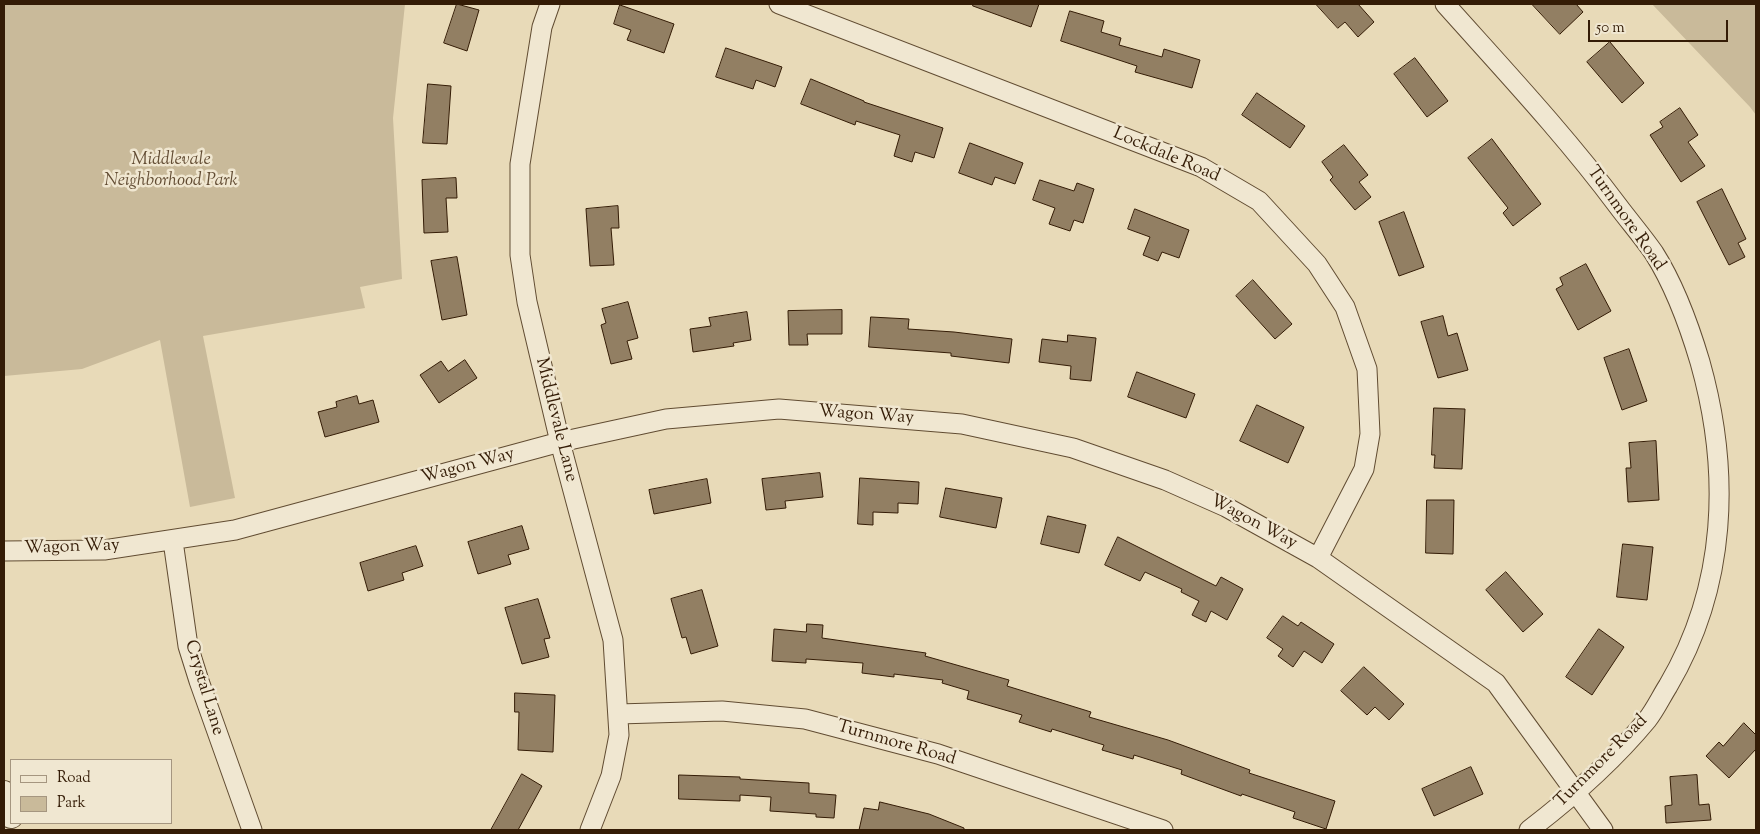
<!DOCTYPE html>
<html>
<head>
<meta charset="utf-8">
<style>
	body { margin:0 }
	#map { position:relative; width:1760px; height:834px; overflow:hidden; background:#e8dab8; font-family:"Sorts Mill Goudy",serif }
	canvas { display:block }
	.frame { position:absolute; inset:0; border:5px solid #341c06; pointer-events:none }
	.legend { position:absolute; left:10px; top:759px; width:162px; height:65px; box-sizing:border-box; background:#f0e7d1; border:1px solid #a59680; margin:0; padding:6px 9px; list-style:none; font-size:15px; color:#341c06 }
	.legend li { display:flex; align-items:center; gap:10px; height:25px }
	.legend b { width:25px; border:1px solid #a59680 }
	.scale { position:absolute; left:1588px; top:20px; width:140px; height:22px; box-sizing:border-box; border:2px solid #341c06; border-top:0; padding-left:6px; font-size:15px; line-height:18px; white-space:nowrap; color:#341c06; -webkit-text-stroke:4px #f0e7d1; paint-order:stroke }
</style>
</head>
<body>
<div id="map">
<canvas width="1760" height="834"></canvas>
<div class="frame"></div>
<ul class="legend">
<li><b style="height:6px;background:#f0e7d1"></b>Road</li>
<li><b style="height:14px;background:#c9ba9a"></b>Park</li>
</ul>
<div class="scale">50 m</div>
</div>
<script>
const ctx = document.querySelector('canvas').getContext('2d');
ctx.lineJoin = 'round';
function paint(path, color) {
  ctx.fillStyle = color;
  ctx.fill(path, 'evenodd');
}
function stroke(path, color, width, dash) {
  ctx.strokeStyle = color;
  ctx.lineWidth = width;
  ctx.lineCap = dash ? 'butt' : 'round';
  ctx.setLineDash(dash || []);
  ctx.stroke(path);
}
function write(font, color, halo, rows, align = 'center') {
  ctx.font = font + ' "Sorts Mill Goudy",serif';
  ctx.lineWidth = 5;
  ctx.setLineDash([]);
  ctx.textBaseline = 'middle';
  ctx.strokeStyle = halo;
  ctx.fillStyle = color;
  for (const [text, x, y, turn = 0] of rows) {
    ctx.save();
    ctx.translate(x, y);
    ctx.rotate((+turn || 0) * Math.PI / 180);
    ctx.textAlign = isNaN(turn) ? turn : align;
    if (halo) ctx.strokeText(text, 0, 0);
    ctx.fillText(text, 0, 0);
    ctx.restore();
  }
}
paint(new Path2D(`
	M 4,4 L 405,4 L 393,118 L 402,279 L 360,287 L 365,308 L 203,336 L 235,498 L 190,507 L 160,340 L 82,369 L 4,376 Z
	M 1652,4 L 1756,4 L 1756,115 L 1750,107 Z`), '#c9ba9a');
const building = new Path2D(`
	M 457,4 L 479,10 L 467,51 L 444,43 Z
	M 973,4 L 1039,4 L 1031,27 L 973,6 Z
	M 1316,4 L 1358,4 L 1374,22 L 1358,37 L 1345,22 L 1338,28 Z
	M 1532,4 L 1576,4 L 1583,12 L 1560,34 Z
	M 620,5 L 674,24 L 664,53 L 627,40 L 631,30 L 614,24 Z
	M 1070,11 L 1104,21 L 1101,32 L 1121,38 L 1119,45 L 1162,57 L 1164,49 L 1200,60 L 1192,88 L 1135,72 L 1137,66 L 1061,41 Z
	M 1610,42 L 1644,83 L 1622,103 L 1587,62 Z
	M 726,48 L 782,67 L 775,87 L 756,80 L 753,89 L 716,77 Z
	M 1415,58 L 1448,101 L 1427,117 L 1394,74 Z
	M 811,79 L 864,101 L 864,102 L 943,128 L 934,158 L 915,152 L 912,162 L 894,156 L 900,135 L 856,121 L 855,125 L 801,104 Z
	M 428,84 L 451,86 L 447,144 L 423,143 Z
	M 1257,93 L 1305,126 L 1290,148 L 1242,115 Z
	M 1680,108 L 1698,135 L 1688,142 L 1705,166 L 1681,182 L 1650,135 L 1663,127 L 1660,122 Z
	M 1492,139 L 1541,204 L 1513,226 L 1503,213 L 1508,208 L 1468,158 Z
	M 970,143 L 1023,163 L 1015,184 L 995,177 L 992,185 L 959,173 Z
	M 1344,145 L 1368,175 L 1359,182 L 1371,197 L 1355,210 L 1330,180 L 1333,177 L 1322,162 Z
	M 456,178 L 457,198 L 446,198 L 448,232 L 424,233 L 422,180 Z
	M 1040,180 L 1074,191 L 1077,183 L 1094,189 L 1083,223 L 1074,220 L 1070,231 L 1049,224 L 1055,208 L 1033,200 Z
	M 1722,189 L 1746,239 L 1738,243 L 1745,257 L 1729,265 L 1697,202 Z
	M 618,206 L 619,228 L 611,228 L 614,265 L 590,266 L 586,209 Z
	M 1135,209 L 1189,230 L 1179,258 L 1162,252 L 1158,261 L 1143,255 L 1150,237 L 1128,229 Z
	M 1404,212 L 1424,267 L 1399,276 L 1379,222 Z
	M 457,257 L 467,315 L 442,320 L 431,261 Z
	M 1586,264 L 1611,311 L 1578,330 L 1556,289 L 1563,285 L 1560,278 Z
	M 1253,280 L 1292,324 L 1275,339 L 1236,296 Z
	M 628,302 L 638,338 L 627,341 L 632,359 L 611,364 L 601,325 L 606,323 L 602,309 Z
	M 842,310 L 842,334 L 807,334 L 808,345 L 789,345 L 788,311 Z
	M 747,312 L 751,340 L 733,343 L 734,346 L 693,352 L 690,329 L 711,326 L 709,318 Z
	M 1443,316 L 1448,336 L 1457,333 L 1468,370 L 1438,378 L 1421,322 Z
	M 871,317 L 909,319 L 908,329 L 954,332 L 1012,339 L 1009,363 L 951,356 L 951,353 L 869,347 Z
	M 1068,335 L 1096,338 L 1091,381 L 1070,379 L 1071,366 L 1039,362 L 1042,339 L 1067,342 Z
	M 1629,349 L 1647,401 L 1622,410 L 1604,358 Z
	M 465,360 L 477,378 L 439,403 L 420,375 L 441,361 L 448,371 Z
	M 1137,372 L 1195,394 L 1186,418 L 1128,397 Z
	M 357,396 L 359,404 L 373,400 L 379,422 L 325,437 L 318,412 L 337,407 L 336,402 Z
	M 1257,405 L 1304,427 L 1288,463 L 1240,441 Z
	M 1434,408 L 1465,409 L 1462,469 L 1434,468 L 1435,455 L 1432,455 Z
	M 1656,441 L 1659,500 L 1628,502 L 1626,468 L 1631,468 L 1629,443 Z
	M 820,473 L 823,497 L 785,501 L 786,508 L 766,510 L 762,479 Z
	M 860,478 L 919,482 L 918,504 L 898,503 L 898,513 L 873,512 L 873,525 L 858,524 Z
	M 707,479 L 711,503 L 654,514 L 649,490 Z
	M 946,488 L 1002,498 L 996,528 L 940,517 Z
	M 1427,500 L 1454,500 L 1453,554 L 1426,553 Z
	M 1048,516 L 1086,525 L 1079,553 L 1041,544 Z
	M 522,526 L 529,549 L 508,555 L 511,564 L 478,574 L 468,542 Z
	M 1118,537 L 1216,586 L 1221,577 L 1243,589 L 1227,620 L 1211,611 L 1206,622 L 1192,615 L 1199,601 L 1181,592 L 1182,589 L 1145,572 L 1140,581 L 1105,565 Z
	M 1623,544 L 1653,547 L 1647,600 L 1617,597 Z
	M 416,546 L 423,566 L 402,573 L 404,580 L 368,591 L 360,563 Z
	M 1506,572 L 1543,614 L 1523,632 L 1486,590 Z
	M 702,590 L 718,646 L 691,654 L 686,637 L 682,638 L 671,599 Z
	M 538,599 L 550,638 L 544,639 L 549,657 L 522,664 L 505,608 Z
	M 1283,616 L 1298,626 L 1301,622 L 1334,644 L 1322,663 L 1304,651 L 1293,667 L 1278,656 L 1283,649 L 1267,638 Z
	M 807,624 L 823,625 L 822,638 L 926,653 L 925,656 L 1009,680 L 1007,686 L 1091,712 L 1089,717 L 1168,740 L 1250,770 L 1249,773 L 1335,801 L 1326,829 L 1293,818 L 1295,812 L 1242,794 L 1241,796 L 1181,774 L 1182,770 L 1134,755 L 1133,759 L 1102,750 L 1104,745 L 1052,729 L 1051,732 L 1019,722 L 1022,715 L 967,699 L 969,691 L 942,683 L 943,680 L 894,674 L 894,677 L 862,673 L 863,663 L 806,659 L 806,663 L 772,661 L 774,629 L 806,632 Z
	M 1599,629 L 1624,647 L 1592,695 L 1566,677 Z
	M 1364,667 L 1404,704 L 1389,720 L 1375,707 L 1367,715 L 1341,691 Z
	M 515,693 L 555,695 L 553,752 L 518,750 L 519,712 L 515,712 Z
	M 1744,723 L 1756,735 L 1756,749 L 1729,778 L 1706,756 L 1719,742 L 1723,746 Z
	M 1471,767 L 1483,794 L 1434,816 L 1422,789 Z
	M 522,774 L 542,786 L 518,830 L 491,830 Z
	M 679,775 L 740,777 L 740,779 L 809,783 L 809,793 L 836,795 L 834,818 L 816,817 L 816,814 L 770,811 L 771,797 L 740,795 L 740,801 L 679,799 Z
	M 1697,775 L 1699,805 L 1709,804 L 1711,820 L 1666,823 L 1665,806 L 1672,805 L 1670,777 Z
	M 880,802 L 929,814 L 964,828 L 964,830 L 859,830 L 864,808 L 878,810 Z`);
paint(building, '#927f63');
stroke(building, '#341c06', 1);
const minor = new Path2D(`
	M 550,4 L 542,27 L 520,164 L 520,255 L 527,302 L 560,442 L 613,640 L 619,735 L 611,776 L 590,830
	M 779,4 L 1201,167 L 1259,201 L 1317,264 L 1345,307 L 1367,369 L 1370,434 L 1364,469 L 1318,558
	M 1445,4 C 1504,70 1565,135 1618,206 C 1630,222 1643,237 1654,253 C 1675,286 1689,325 1700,362 C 1731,472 1727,586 1668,686 C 1661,697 1655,710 1647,720 C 1613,761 1571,798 1529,830
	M 173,541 L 188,646 L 199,681 L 252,830
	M 4,551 L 104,550 L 235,530 L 560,442 L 666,419 L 779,409 L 962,424 L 1073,448 L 1165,480 L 1226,507 L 1318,558 L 1496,683 L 1603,830
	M 618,714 L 722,711 L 805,719 L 938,754 L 1163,830`);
const tertiary = new Path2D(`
	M 4,793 L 11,816`);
stroke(minor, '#614c32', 21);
stroke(tertiary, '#614c32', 26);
stroke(minor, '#f0e7d1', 19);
stroke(tertiary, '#f0e7d1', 24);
write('18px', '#341c06', '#f0e7d1', [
	["Lockdale Road",1166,156,23],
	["Turnmore Road",1625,219,55],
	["Wagon Way",866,416,4],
	["Middlevale Lane",555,420,76],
	["Wagon Way",468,467,-15],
	["Wagon Way",1253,523,28],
	["Wagon Way",72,548,-2],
	["Crystal Lane",203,688,73],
	["Turnmore Road",896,744,16],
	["Turnmore Road",1602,762,-45]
]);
write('italic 18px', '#614b32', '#f0e7d1', [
	["Middlevale",171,161],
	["Neighborhood Park",171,182]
]);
</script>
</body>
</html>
